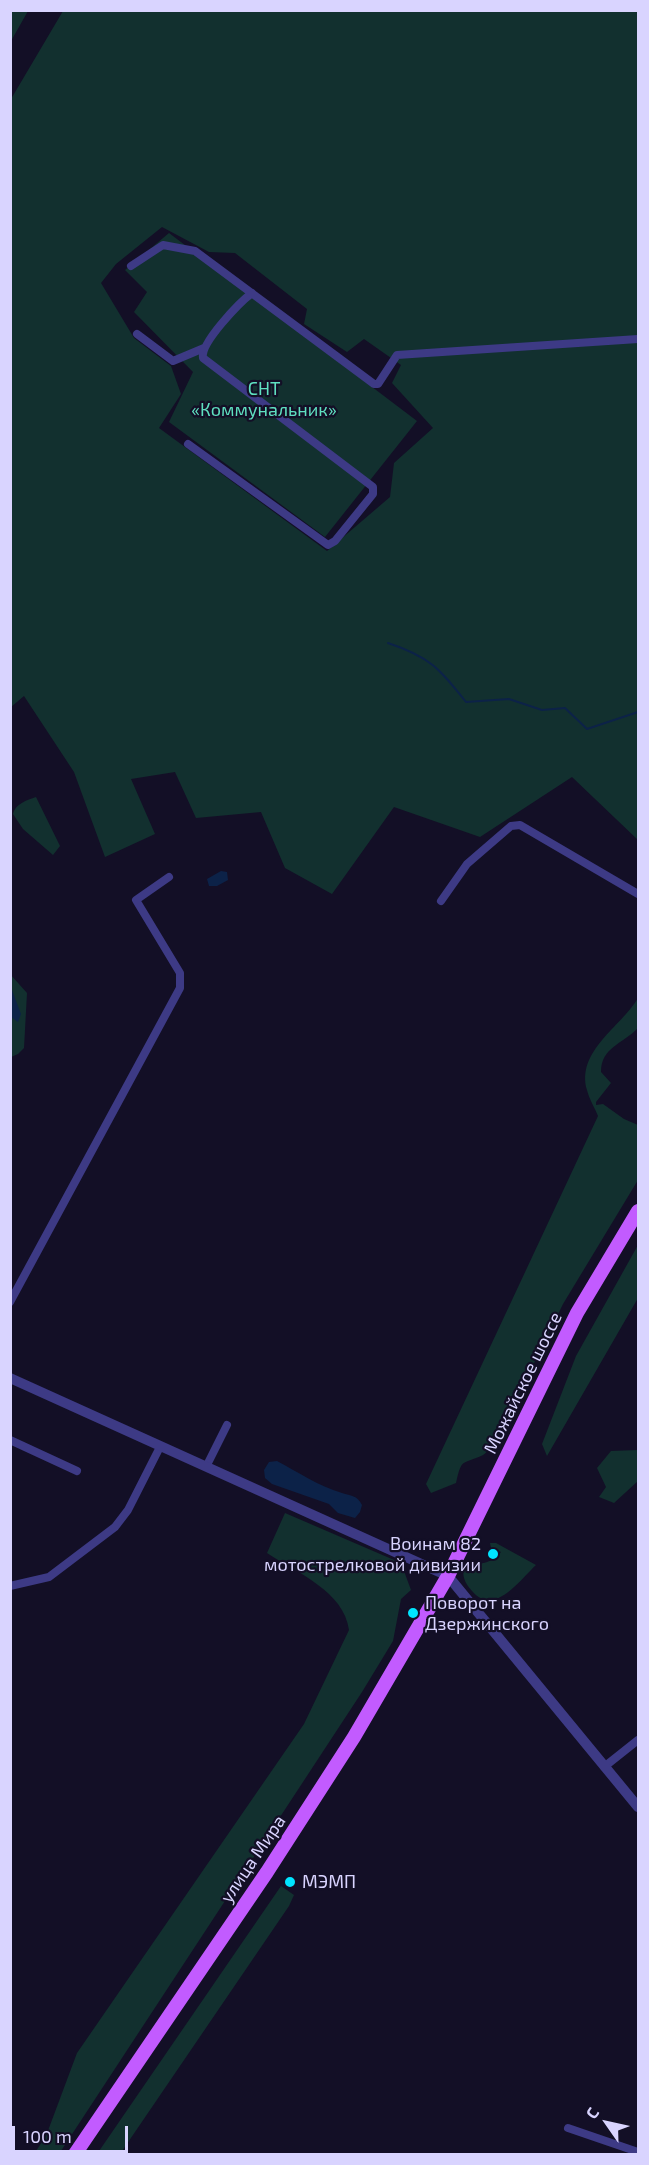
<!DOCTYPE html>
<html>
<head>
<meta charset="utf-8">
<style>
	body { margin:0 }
	#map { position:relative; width:649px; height:2165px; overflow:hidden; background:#130f26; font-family:"Exo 2",sans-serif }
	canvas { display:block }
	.frame { position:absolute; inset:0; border:12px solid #d9d4ff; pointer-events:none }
	.north { position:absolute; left:577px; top:2093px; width:60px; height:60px; -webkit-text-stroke:4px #130f26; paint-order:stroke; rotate:304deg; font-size:16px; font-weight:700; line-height:24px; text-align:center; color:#d9d4ff }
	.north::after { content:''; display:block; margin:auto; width:21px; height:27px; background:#d9d4ff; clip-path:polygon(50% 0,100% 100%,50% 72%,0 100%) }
	.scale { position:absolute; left:12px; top:2126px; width:116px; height:27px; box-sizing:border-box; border:3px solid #d9d4ff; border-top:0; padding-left:8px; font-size:18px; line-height:21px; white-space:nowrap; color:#d9d4ff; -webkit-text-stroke:4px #130f26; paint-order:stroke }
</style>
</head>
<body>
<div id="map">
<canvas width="649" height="2165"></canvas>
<div class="frame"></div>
<div class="north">С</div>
<div class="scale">100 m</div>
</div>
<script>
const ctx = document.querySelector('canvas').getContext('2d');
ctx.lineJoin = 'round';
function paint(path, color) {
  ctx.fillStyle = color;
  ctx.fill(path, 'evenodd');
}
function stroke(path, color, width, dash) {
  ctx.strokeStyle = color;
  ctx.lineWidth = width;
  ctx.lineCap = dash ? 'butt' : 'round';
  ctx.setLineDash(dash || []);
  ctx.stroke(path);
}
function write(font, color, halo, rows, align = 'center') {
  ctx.font = font + ' "Exo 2",sans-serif';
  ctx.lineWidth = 4.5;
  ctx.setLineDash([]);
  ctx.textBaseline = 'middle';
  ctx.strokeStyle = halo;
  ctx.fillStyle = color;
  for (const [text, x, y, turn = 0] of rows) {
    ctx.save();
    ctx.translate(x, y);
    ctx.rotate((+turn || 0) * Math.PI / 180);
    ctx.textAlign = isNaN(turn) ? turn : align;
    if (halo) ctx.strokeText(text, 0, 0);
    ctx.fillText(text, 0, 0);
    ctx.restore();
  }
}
paint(new Path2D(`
	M 11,10 L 28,11 L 11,41 L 10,11 Z
	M 63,11 L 638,11 L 638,840 L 572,777 L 480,837 L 394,807 L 332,894 L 285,868 L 261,812 L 196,818 L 175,772 L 131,779 L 155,834 L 105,857 L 74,772 L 24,696 L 11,707 L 11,99 ZM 162,227 L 209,252 L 235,253 L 307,309 L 304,324 L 347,352 L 364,339 L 401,365 L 392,383 L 433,428 L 394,463 L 390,497 L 327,551 L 159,428 L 181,394 L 171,366 L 134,338 L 101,283 L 116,264 Z
	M 169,233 L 417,421 L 325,537 L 169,422 L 193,372 L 134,312 L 147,292 L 125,270 Z
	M 36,797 L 60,846 L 53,855 L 23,829 L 13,814 C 15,804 27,800 36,797 Z
	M 10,974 L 27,993 L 24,1048 L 18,1054 L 11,1057 Z
	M 638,998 L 638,1028 C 623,1044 601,1047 601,1072 L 611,1083 L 596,1102 L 596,1105 L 603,1104 L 624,1119 L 638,1125 L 638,1180 L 563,1304 L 496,1441 C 492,1445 488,1452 483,1455 C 462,1465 462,1457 456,1483 L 431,1493 L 426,1484 L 598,1116 C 595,1108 589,1099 587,1090 C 576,1051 621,1027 638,998 Z
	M 638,1245 L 638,1298 L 547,1456 L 542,1444 L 576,1356 Z
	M 638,1450 L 638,1481 L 614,1503 L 599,1497 L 606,1487 L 597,1468 L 611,1451 Z
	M 285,1513 L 401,1563 L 411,1590 L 401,1599 L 393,1641 L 362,1692 L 59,2154 L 34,2154 L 46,2136 L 77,2053 L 304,1724 L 349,1630 C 344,1591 297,1573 267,1553 Z
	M 490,1543 L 496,1543 L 536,1565 C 519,1581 494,1617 472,1591 C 464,1582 462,1576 464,1565 C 478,1564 493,1564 501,1552 L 491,1548 Z
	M 281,1886 L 294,1895 L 289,1906 L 120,2154 L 97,2154 Z`), '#12302f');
paint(new Path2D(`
	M 221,871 L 227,872 L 228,880 L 217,886 L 209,886 L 207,879 Z
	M 10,985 L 21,1014 L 18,1022 L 11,1017 Z
	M 277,1461 C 298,1472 318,1486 342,1493 C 351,1496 357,1495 362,1505 L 360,1512 L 355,1518 L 338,1513 L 329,1504 L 272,1484 L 265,1478 L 264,1470 L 269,1462 Z`), '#0c2248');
stroke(new Path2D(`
	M 388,643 C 430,657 439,668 466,702 L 509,699 L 542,710 L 565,708 L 587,729 L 638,712`), '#0c2248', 2);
stroke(new Path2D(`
	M 131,266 L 163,245 L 195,251 L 374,384 L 378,384 L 397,355 L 638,339
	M 137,334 L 173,361 L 204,348
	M 188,444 L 328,545 L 335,541 L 373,494 L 373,487 L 203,358 C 200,343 240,302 252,293
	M 441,901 L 467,864 L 511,826 L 520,825 L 638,894
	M 10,1302 L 180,988 L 180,973 L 136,900 L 169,877
	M 10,1440 L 77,1471
	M 206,1467 L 227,1425
	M 10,1586 L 49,1577 L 115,1527 L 128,1510 L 160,1447
	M 604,1767 L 638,1740
	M 568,2128 L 638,2152`), '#3d3a85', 8);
stroke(new Path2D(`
	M 10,1378 L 448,1576 L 638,1807`), '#3d3a85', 10);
stroke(new Path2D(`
	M 75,2154 L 267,1872 L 354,1737 L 448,1576 L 577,1313 L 638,1211`), '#c25bff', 14);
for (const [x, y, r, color] of [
	[493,1554,6,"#00e5ff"],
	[413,1613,6,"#00e5ff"],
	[290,1882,6,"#00e5ff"]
]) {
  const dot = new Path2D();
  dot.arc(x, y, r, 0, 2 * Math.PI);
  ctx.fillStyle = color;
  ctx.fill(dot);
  stroke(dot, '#130f26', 2);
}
write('18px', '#5fe0c0', '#130f26', [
	["СНТ",264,389],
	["«Коммунальник»",264,410]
]);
write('18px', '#d9d4ff', '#130f26', [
	["Можайское шоссе",523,1383,-64],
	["улица Мира",253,1859,-56]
]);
write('18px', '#d9d4ff', '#130f26', [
	["Воинам 82",481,1544,"right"],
	["мотострелковой дивизии",481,1565,"right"],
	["Поворот на",425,1603],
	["Дзержинского",425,1624],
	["МЭМП",302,1882]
], 'left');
</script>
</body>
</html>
